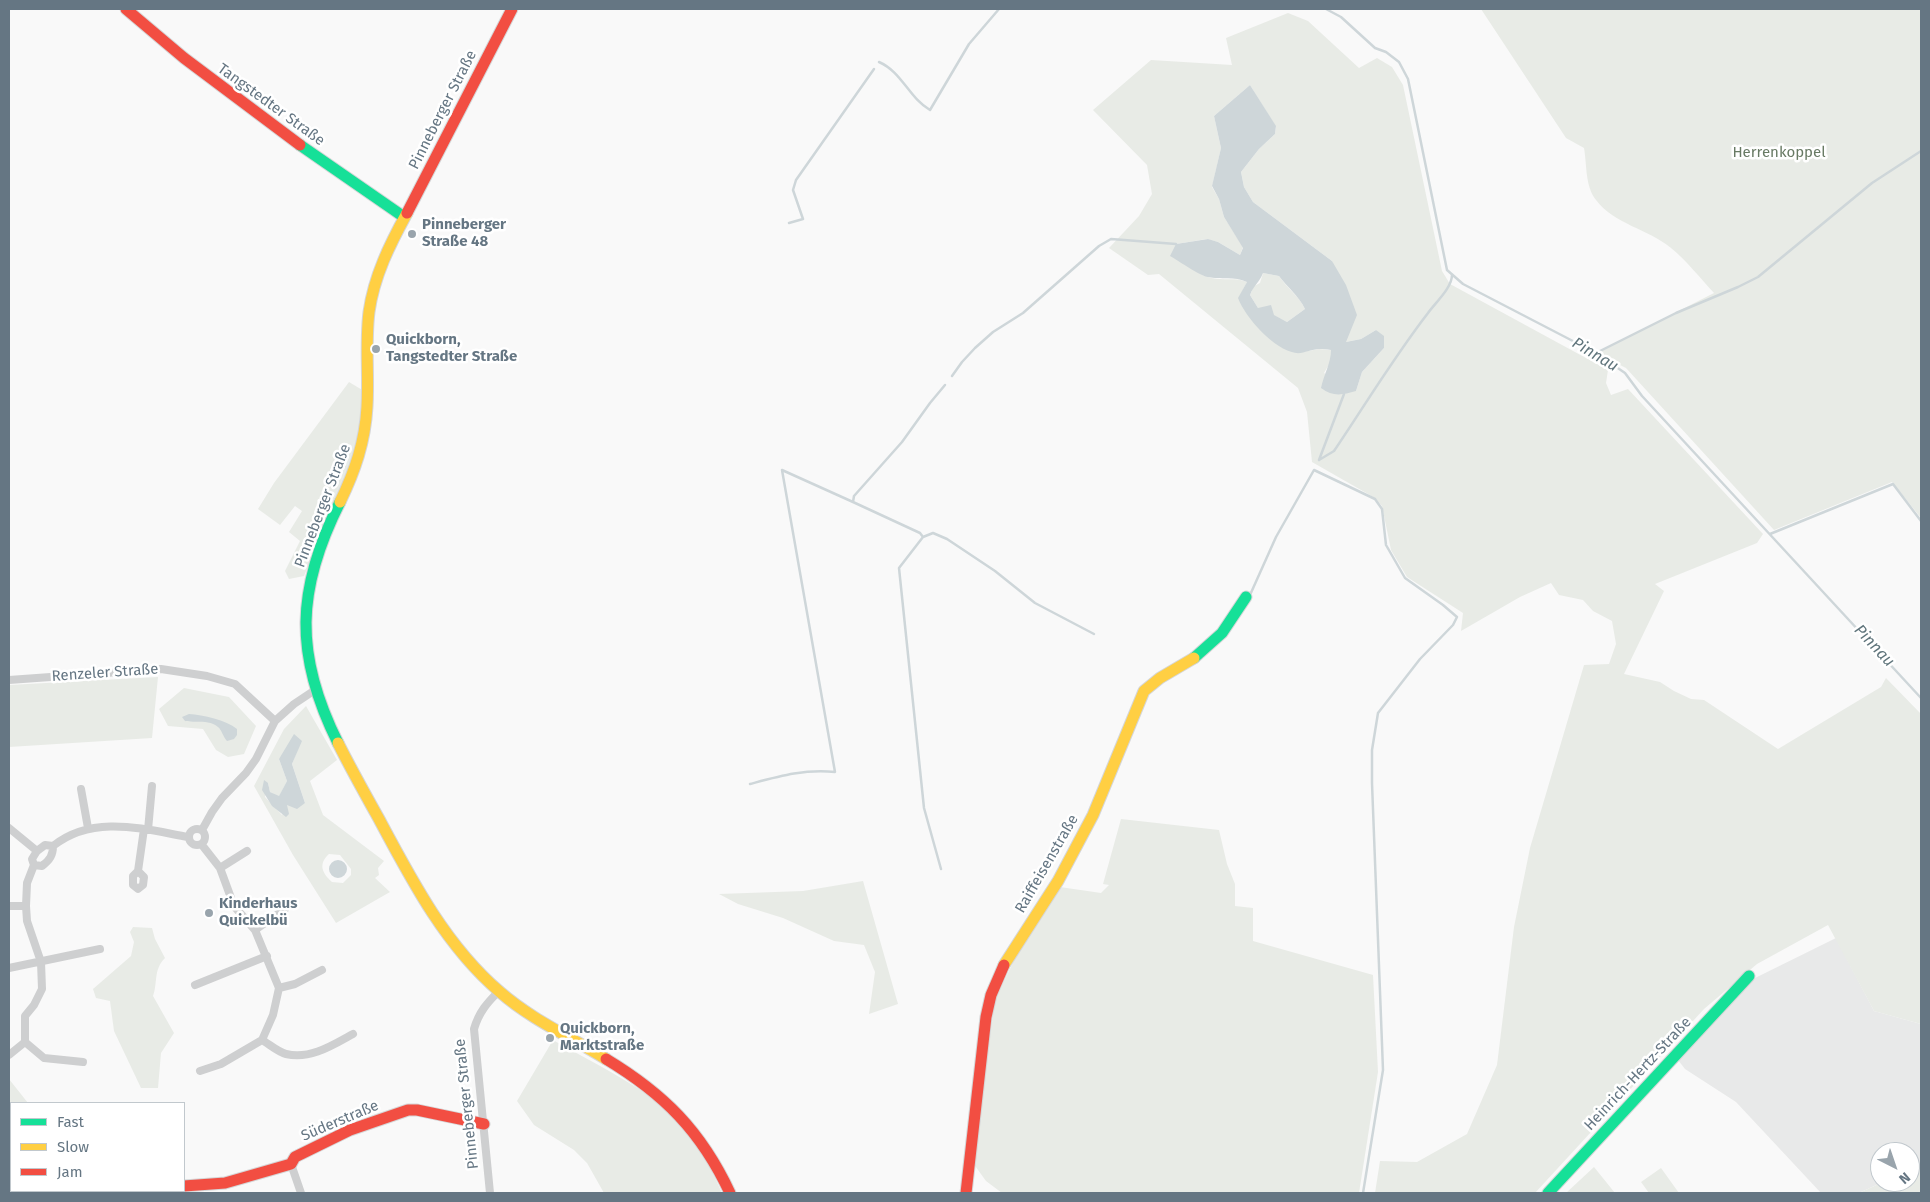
<!DOCTYPE html>
<html>
<head>
<meta charset="utf-8">
<style>
	body { margin:0 }
	#map { position:relative; width:1930px; height:1202px; overflow:hidden; background:#f9f9f9; font-family:"Fira Sans",sans-serif }
	canvas { display:block }
	.frame { position:absolute; inset:0; border:10px solid #657683; pointer-events:none }
	.legend { position:absolute; left:10px; top:1102px; width:175px; height:90px; box-sizing:border-box; background:#fff; border:1px solid #c1c8cd; margin:0; padding:6px 9px; list-style:none; font-size:15px; color:#657683 }
	.legend li { display:flex; align-items:center; gap:10px; height:25px }
	.legend b { width:25px; border:1px solid #c1c8cd }
	.north { position:absolute; left:1870px; top:1142px; width:50px; height:50px; box-sizing:border-box; background:#fff; border:1px solid #c1c8cd; border-radius:50%; rotate:139deg; font-size:14px; font-weight:700; line-height:20px; text-align:center; color:#657683 }
	.north::after { content:''; display:block; margin:auto; width:18px; height:22px; background:#99a4ac; clip-path:polygon(50% 0,100% 100%,50% 72%,0 100%) }
</style>
</head>
<body>
<div id="map">
<canvas width="1930" height="1202"></canvas>
<div class="frame"></div>
<ul class="legend">
<li><b style="height:6px;background:#16e098"></b>Fast</li>
<li><b style="height:6px;background:#ffcf43"></b>Slow</li>
<li><b style="height:6px;background:#f24e42"></b>Jam</li>
</ul>
<div class="north">N</div>
</div>
<script>
const ctx = document.querySelector('canvas').getContext('2d');
ctx.lineJoin = 'round';
function paint(path, color) {
  ctx.fillStyle = color;
  ctx.fill(path, 'evenodd');
}
function stroke(path, color, width, dash) {
  ctx.strokeStyle = color;
  ctx.lineWidth = width;
  ctx.lineCap = dash ? 'butt' : 'round';
  ctx.setLineDash(dash || []);
  ctx.stroke(path);
}
function write(font, color, halo, rows, align = 'center') {
  ctx.font = font + ' "Fira Sans",sans-serif';
  ctx.lineWidth = 5;
  ctx.setLineDash([]);
  ctx.textBaseline = 'middle';
  ctx.strokeStyle = halo;
  ctx.fillStyle = color;
  for (const [text, x, y, turn = 0] of rows) {
    ctx.save();
    ctx.translate(x, y);
    ctx.rotate((+turn || 0) * Math.PI / 180);
    ctx.textAlign = isNaN(turn) ? turn : align;
    if (halo) ctx.strokeText(text, 0, 0);
    ctx.fillText(text, 0, 0);
    ctx.restore();
  }
}
paint(new Path2D(`
	M 1836,938 L 1874,1011 L 1921,1024 L 1921,1165 L 1910,1170 L 1910,1152 L 1880,1152 L 1880,1182 L 1883,1182 L 1859,1193 L 1821,1193 L 1736,1102 L 1685,1069 L 1678,1060 L 1751,980 Z`), '#e8e9e9');
paint(new Path2D(`
	M 1481,9 L 1921,9 L 1921,518 L 1892,482 L 1774,530 L 1626,368 L 1596,353 L 1714,293 C 1700,278 1686,260 1671,248 C 1648,229 1614,224 1596,200 C 1585,186 1587,165 1584,148 L 1566,138 Z
	M 1288,13 L 1308,21 L 1359,68 L 1377,58 L 1392,67 L 1403,85 L 1442,271 L 1450,284 L 1608,370 L 1606,383 L 1611,395 L 1628,389 L 1763,534 L 1757,543 L 1655,584 L 1664,591 L 1624,674 L 1660,682 L 1674,691 L 1691,699 L 1704,700 L 1778,749 L 1881,687 L 1886,678 L 1921,714 L 1921,1024 L 1874,1011 L 1828,925 L 1757,964 L 1704,1009 L 1535,1193 L 1375,1193 L 1380,1161 L 1417,1162 L 1467,1134 L 1497,1065 L 1514,927 L 1530,848 L 1584,665 L 1609,664 L 1616,644 L 1612,621 L 1593,611 L 1583,600 L 1559,595 L 1551,583 L 1520,597 L 1461,631 L 1463,613 L 1407,577 L 1391,550 L 1382,506 L 1375,498 L 1312,462 L 1307,412 L 1298,388 L 1159,274 L 1148,275 L 1109,248 L 1139,216 L 1152,194 L 1147,165 L 1093,110 L 1151,60 L 1232,65 L 1226,38 ZM 1250,85 L 1276,127 L 1275,134 L 1259,149 L 1241,172 L 1244,187 L 1253,202 L 1332,261 L 1346,342 L 1361,339 L 1376,330 L 1384,348 L 1362,372 L 1356,391 L 1324,373 L 1331,361 L 1331,350 L 1319,349 L 1296,353 L 1239,298 L 1247,282 C 1238,278 1229,280 1220,279 C 1197,278 1187,262 1176,244 L 1207,239 L 1218,242 L 1240,255 L 1243,247 L 1224,217 L 1219,199 L 1212,187 L 1221,148 L 1214,116 Z
	M 1263,273 L 1279,276 C 1287,288 1299,296 1305,309 L 1287,322 L 1258,308 L 1250,295 L 1254,286 L 1260,283 Z
	M 349,382 L 364,391 L 361,435 L 344,482 L 304,576 L 289,579 L 285,571 L 300,541 L 289,532 L 302,511 L 295,506 L 280,525 L 258,509 L 274,483 Z
	M 158,677 L 152,738 L 9,747 L 9,685 Z
	M 184,688 L 229,697 L 256,726 L 244,754 L 228,757 L 216,750 L 203,729 L 168,726 L 159,709 Z
	M 306,706 L 337,760 L 310,781 L 323,815 L 384,861 L 378,868 L 379,875 L 375,878 L 390,892 L 336,923 L 293,855 L 254,786 L 284,729 ZM 301,741 L 292,764 L 305,803 L 287,805 L 282,815 L 265,797 L 268,783 L 270,792 L 279,797 L 287,781 L 279,759 ZM 329,854 L 340,855 L 351,869 L 351,875 L 343,883 L 332,882 C 322,873 318,864 329,854 Z
	M 1121,819 L 1219,830 L 1227,864 L 1235,884 L 1235,906 L 1253,908 L 1253,941 L 1373,975 L 1378,1072 L 1359,1193 L 1002,1193 L 986,1181 L 973,1163 L 995,1000 L 1019,950 L 1060,887 L 1101,893 L 1109,885 L 1103,884 Z
	M 863,881 L 898,1004 L 869,1014 L 875,972 L 864,945 L 834,941 L 783,918 L 738,904 L 719,894 L 803,891 Z
	M 133,927 L 152,928 L 155,939 L 165,958 C 153,970 158,983 153,996 L 174,1033 L 161,1053 L 158,1088 L 141,1088 L 114,1031 L 110,1001 L 96,998 L 93,989 L 131,956 L 134,942 L 130,932 Z
	M 553,1040 C 593,1063 659,1094 687,1129 C 702,1148 712,1171 722,1193 L 604,1193 L 587,1163 L 574,1150 L 534,1125 L 517,1101 Z
	M 9,1079 L 28,1103 L 11,1103 L 11,1108 L 9,1107 Z
	M 1921,1165 L 1921,1193 L 1859,1193 L 1883,1182 L 1910,1182 L 1910,1170 Z
	M 1594,1167 L 1615,1193 L 1566,1193 Z
	M 1661,1168 L 1679,1193 L 1649,1193 L 1641,1182 Z`), '#e8ebe6');
paint(new Path2D(`
	M 1250,85 L 1276,126 L 1275,134 L 1259,149 L 1241,172 L 1244,187 L 1253,202 L 1332,261 L 1346,285 L 1357,315 L 1346,342 L 1361,339 L 1376,330 L 1384,336 L 1384,348 L 1362,372 L 1356,391 C 1342,395 1333,397 1321,388 C 1324,374 1331,363 1331,350 C 1327,349 1323,349 1319,349 C 1312,349 1303,354 1296,353 C 1274,350 1245,317 1238,298 L 1247,282 C 1235,276 1220,280 1208,277 C 1200,276 1179,261 1170,256 L 1176,244 L 1208,239 L 1218,242 L 1240,255 L 1243,248 L 1224,217 L 1219,199 L 1212,186 L 1221,148 L 1214,116 ZM 1263,273 L 1279,276 C 1287,287 1299,296 1305,309 L 1287,322 L 1274,315 L 1271,305 L 1258,308 L 1250,295 C 1254,285 1259,283 1263,273 Z
	M 189,714 C 203,715 226,720 237,729 L 237,735 L 234,739 L 227,741 C 223,737 222,730 218,727 C 209,719 196,723 185,721 L 182,717 Z
	M 294,734 L 302,741 L 292,764 L 305,803 L 297,809 L 287,805 L 289,814 L 286,817 L 272,806 L 262,790 L 264,780 L 268,783 L 270,792 L 279,796 L 287,781 L 279,759 Z
	M329 869a9 9 0 1 1 18 0a9 9 0 1 1-18 0Z`), '#ced6d9');
stroke(new Path2D(`
	M 1326,9 L 1341,17 L 1375,48 L 1386,52 L 1399,62 L 1408,79 L 1447,270 L 1463,284 L 1596,353 L 1625,373 L 1642,396 L 1921,698
	M 879,62 C 902,72 909,98 930,110 L 969,44 L 999,9
	M 789,223 L 803,219 L 793,190 L 796,180 L 874,69
	M 1596,353 L 1676,313 L 1738,287 L 1758,277 L 1872,183 L 1921,151
	M 952,376 L 962,362 L 975,348 L 993,332 L 1023,313 L 1099,246 L 1111,239 L 1176,244
	M 1319,460 L 1334,451 C 1365,405 1394,357 1428,313 C 1435,303 1452,288 1452,275
	M 1319,460 L 1344,394
	M 853,502 L 920,533 L 923,537 L 899,568 L 924,808 L 941,869
	M 1770,534 L 1893,484 L 1921,521
	M 923,537 L 933,533 L 947,539 L 995,571 L 1035,603 L 1094,634
	M 1250,595 L 1276,537 L 1314,470 L 1375,499 L 1382,509 L 1386,545 L 1405,578 L 1443,605 L 1457,617 L 1453,625 L 1420,659 L 1378,713 L 1372,750 L 1372,783 L 1383,1070 L 1363,1193
	M 750,784 C 780,776 804,769 835,772 L 782,470 L 853,502 L 854,496 L 902,442 L 930,403 L 945,385`), '#ced6d9', 2.5);
const fast = new Path2D(`
	M 300,145 L 404,217
	M 1194,658 L 1222,633 L 1246,597
	M 338,743 C 294,655 296,589 340,502
	M 1548,1193 L 1749,976`);
const slow = new Path2D(`
	M 340,502 C 355,471 365,442 367,407 C 369,376 365,344 369,312 C 374,276 390,244 407,213
	M 338,743 C 351,769 365,794 379,819 C 412,881 446,946 500,992 C 532,1020 571,1037 606,1059
	M 1004,965 L 1058,881 L 1093,815 L 1144,691 L 1160,678 L 1194,658`);
const jam = new Path2D(`
	M 126,9 L 184,58 L 300,145
	M 407,213 L 512,9
	M 606,1059 C 664,1094 701,1131 730,1193
	M 184,1186 L 225,1183 L 291,1164 L 295,1157 L 350,1130 L 408,1110 L 417,1110 L 484,1124
	M 966,1193 L 986,1017 L 991,995 L 1004,965`);
stroke(fast, '#d5d6d7', 13);
stroke(slow, '#d5d6d7', 13);
stroke(jam, '#d5d6d7', 13);
stroke(new Path2D(`
	M 9,680 L 161,669 L 207,676 L 235,684 L 275,721
	M 81,789 L 88,828
	M 9,828 L 37,851
	M189 837a8 8 0 1 1 16 0a8 8 0 1 1-16 0Z
	M 148,830 L 152,786
	M 202,830 L 212,812 L 222,798 L 246,773 L 256,759 L 275,721 L 294,704 L 315,690
	M 45,845 L 53,846 C 53,855 50,860 42,866 L 34,865 L 32,859 L 37,851 Z
	M 53,846 C 93,814 143,829 188,837
	M 34,865 L 27,883 L 26,906 L 27,921 L 41,962 L 42,989 L 34,1005 L 25,1016 L 25,1042 L 44,1058 L 83,1062
	M 220,868 L 247,851
	M 138,871 L 144,877 L 143,885 L 138,889 L 133,885 L 133,876 L 138,871 L 144,829
	M 9,906 L 26,906
	M 255,930 L 285,909
	M 9,968 L 100,949
	M 195,985 L 267,956
	M 279,988 L 295,984 L 322,970
	M 262,1040 C 269,1044 278,1052 286,1054 C 310,1060 333,1045 353,1034
	M 9,1055 L 25,1042
	M 200,1071 L 221,1064 L 262,1040 L 273,1015 L 279,988 L 255,930 L 234,906 L 220,868 L 202,845
	M 291,1164 L 301,1193
	M 9,1168 L 11,1168
	M 134,1191 L 134,1193
	M 490,1193 L 474,1029 C 479,1012 487,1003 499,991`), '#cecfd0', 8);
stroke(fast, '#16e098', 11);
stroke(slow, '#ffcf43', 11);
stroke(jam, '#f24e42', 11);
for (const [x, y, r, color] of [
	[412,234,5,"#99a4ac"],
	[376,349,5,"#99a4ac"],
	[209,913,5,"#99a4ac"],
	[550,1038,5,"#99a4ac"]
]) {
  const dot = new Path2D();
  dot.arc(x, y, r, 0, 2 * Math.PI);
  ctx.fillStyle = color;
  ctx.fill(dot);
  stroke(dot, '#fff', 2);
}
write('15px', '#657683', '#fff', [
	["Tangstedter Straße",271,105,36],
	["Pinneberger Straße",443,110,-63],
	["Pinneberger Straße",323,506,-69],
	["Renzeler Straße",105,673,-4],
	["Raiffeisenstraße",1047,864,-60],
	["Heinrich-Hertz-Straße",1638,1074,-47],
	["Pinneberger Straße",467,1104,-96],
	["Süderstraße",340,1121,-23]
]);
write('15px', '#687a64', '#fff', [
	["Herrenkoppel",1779,153]
]);
write('bold 15px', '#657683', '#fff', [
	["Pinneberger",422,225],
	["Straße 48",422,242],
	["Quickborn,",386,340],
	["Tangstedter Straße",386,357],
	["Kinderhaus",219,904],
	["Quickelbü",219,921],
	["Quickborn,",560,1029],
	["Marktstraße",560,1046]
], 'left');
write('italic 16px', '#60757c', '#fff', [
	["Pinnau",1595,355,31],
	["Pinnau",1874,646,47]
]);
</script>
</body>
</html>
